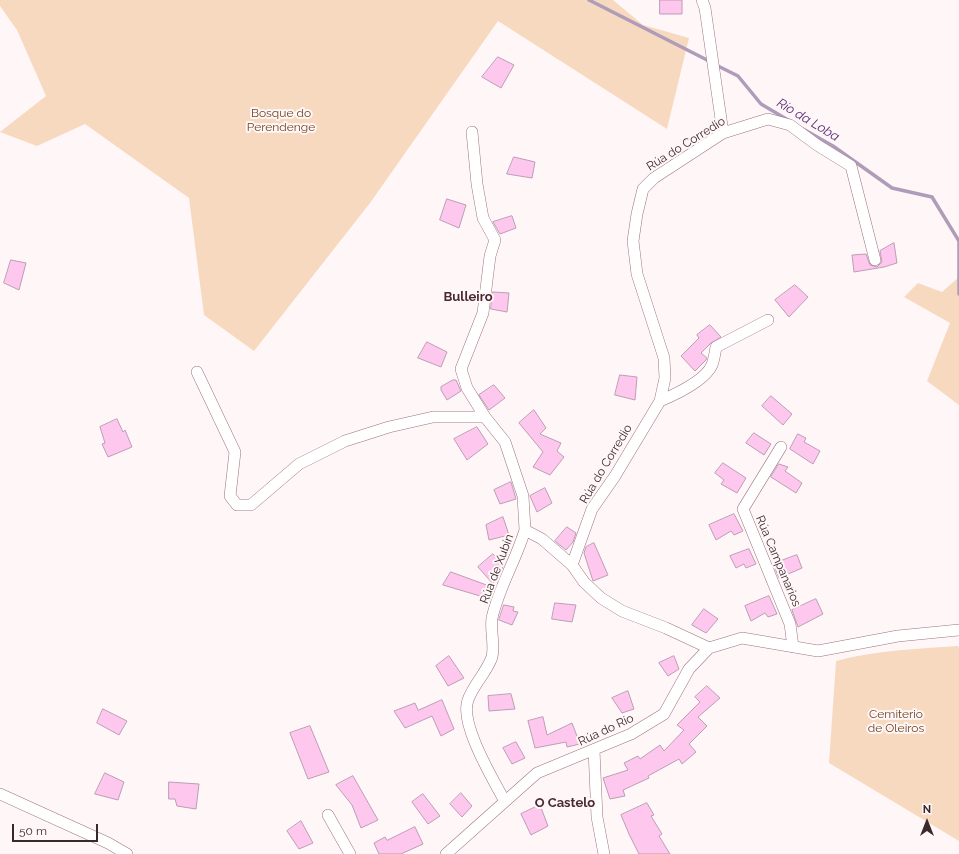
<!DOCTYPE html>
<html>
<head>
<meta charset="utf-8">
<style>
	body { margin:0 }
	#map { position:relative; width:959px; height:854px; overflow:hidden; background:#fff6f8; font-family:Raleway,sans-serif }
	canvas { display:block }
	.north { position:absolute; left:907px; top:802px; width:40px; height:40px; -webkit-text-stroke:3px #fff6f8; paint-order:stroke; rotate:0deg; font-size:11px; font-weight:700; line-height:16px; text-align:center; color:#39292c }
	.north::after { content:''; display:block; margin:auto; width:14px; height:18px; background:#39292c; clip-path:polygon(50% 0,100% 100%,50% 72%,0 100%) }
	.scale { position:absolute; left:12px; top:824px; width:86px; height:18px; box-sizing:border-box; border:2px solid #39292c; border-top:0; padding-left:5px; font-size:12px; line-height:14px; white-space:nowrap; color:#39292c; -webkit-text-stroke:3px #fff6f8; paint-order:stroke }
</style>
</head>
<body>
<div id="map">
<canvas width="959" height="854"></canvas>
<div class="north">N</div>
<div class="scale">50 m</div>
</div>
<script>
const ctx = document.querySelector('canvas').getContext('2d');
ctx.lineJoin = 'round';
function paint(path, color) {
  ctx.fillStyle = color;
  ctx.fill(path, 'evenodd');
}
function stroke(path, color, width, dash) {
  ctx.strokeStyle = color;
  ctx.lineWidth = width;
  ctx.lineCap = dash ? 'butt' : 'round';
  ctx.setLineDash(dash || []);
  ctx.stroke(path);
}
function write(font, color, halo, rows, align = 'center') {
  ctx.font = font + ' Raleway,sans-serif';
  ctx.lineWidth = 4;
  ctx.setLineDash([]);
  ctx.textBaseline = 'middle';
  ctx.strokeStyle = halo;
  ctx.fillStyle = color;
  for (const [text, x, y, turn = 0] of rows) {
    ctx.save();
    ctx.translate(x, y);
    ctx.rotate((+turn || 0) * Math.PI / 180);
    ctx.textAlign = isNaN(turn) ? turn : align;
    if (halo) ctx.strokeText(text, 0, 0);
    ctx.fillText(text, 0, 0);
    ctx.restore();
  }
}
paint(new Path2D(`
	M 0,0 L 613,0 L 643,25 L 689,38 L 667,129 L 498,21 L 370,203 L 254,351 L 204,315 L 189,198 L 85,124 L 37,146 L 0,132 L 46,96 L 17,30 L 0,6 Z
	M 959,277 L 959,405 L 927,381 L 950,323 L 904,297 L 918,283 L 942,292 Z
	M 958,646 L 959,648 L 959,841 L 829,763 L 836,661 C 876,650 918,649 958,646 Z`), '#f7d9bf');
stroke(new Path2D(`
	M 589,0 L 711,62
	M 716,65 L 738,76 L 761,104 L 788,120
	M 803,129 L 833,146 L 892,188 L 932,197 L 959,241 L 959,294`), '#af9cb9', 3.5);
const building = new Path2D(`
	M 660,0 L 682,0 L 682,14 L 660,14 Z
	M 498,57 L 514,65 L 501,88 L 482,77 Z
	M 514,157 L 535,162 L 532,178 L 507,174 Z
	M 447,199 L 466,205 L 459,228 L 440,220 Z
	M 512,216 L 516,228 L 500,234 L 493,222 Z
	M 894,243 L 897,263 L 884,267 L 854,272 L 852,255 L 866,254 L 870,265 L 877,267 L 882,262 L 880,251 Z
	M 11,260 L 26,263 L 19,290 L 4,283 Z
	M 795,285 L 808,297 L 789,317 L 775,300 Z
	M 493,292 L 509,293 L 507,312 L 491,309 Z
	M 710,325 L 721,337 L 711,343 L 701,353 L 707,358 L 706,360 L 695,371 L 681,356 L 699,338 L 697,335 Z
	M 427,342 L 447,352 L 441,367 L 418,358 Z
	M 620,375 L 637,377 L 635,400 L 615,395 Z
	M 453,380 L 456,380 L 461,391 L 447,400 L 441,390 L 441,387 Z
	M 494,385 L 505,398 L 489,410 L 479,395 Z
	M 771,396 L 792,414 L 783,425 L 762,406 Z
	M 534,410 L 546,428 L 540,434 L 561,443 L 557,451 L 564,457 L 550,475 L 533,467 L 543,452 L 519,423 Z
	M 117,419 L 123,432 L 125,430 L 132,447 L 108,457 L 102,444 L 105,443 L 100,427 Z
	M 477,427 L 488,444 L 467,460 L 454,439 Z
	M 754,433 L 771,444 L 764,455 L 746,443 Z
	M 798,434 L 806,438 L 804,442 L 820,451 L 813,464 L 790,449 Z
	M 723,463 L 746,478 L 737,493 L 721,484 L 724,480 L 715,473 Z
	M 779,464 L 788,467 L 785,471 L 802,483 L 796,493 L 771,477 Z
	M 511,482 L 516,499 L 500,504 L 494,490 Z
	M 545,488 L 552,503 L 537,512 L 530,496 Z
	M 734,514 L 743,531 L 734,535 L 731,531 L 716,540 L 709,525 Z
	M 503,517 L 509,535 L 489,540 L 486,525 Z
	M 567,527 L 576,533 L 573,542 L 566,550 L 555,541 Z
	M 594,543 L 608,575 L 593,581 L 584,553 L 586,547 Z
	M 749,549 L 756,564 L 746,568 L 744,564 L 736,568 L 730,556 Z
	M 493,554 L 504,565 L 493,584 L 478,567 Z
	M 797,555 L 802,568 L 779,578 L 773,564 Z
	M 451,572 L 492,587 L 487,598 L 443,585 Z
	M 769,596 L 777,614 L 768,617 L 765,613 L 751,621 L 745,606 Z
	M 816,599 L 823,614 L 798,627 L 792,610 Z
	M 555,603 L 576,605 L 572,622 L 552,619 Z
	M 504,605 L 514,607 L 513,611 L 518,612 L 512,625 L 499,620 Z
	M 704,609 L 718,619 L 706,633 L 692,625 Z
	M 449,656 L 464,678 L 448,686 L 436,666 Z
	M 674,656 L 679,669 L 668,676 L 659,663 Z
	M 707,686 L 720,698 L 698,717 L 707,726 L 689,744 L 696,752 L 682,764 L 679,759 L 648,776 L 649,778 L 623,790 L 625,796 L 610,799 L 603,778 L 628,770 L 624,763 L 638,756 L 640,759 L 660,745 L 664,751 L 684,730 L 677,725 L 700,702 L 695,697 Z
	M 628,691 L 634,709 L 622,713 L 612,698 Z
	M 511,694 L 515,709 L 489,711 L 488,696 Z
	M 442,700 L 454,729 L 441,736 L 432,716 L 405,728 L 394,711 L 415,703 L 418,710 Z
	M 103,709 L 127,721 L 119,735 L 97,723 Z
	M 543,717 L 547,735 L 572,723 L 580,744 L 567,747 L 566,742 L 535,748 L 528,721 Z
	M 310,726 L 329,772 L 308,779 L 290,733 Z
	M 516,742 L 525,758 L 512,764 L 503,748 Z
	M 105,773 L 124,782 L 118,800 L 95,794 Z
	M 353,776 L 378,820 L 361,828 L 352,805 L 336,785 Z
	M 169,782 L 199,784 L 196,809 L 177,806 L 175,799 L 169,799 Z
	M 461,793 L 472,806 L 462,817 L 450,804 Z
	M 423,794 L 440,816 L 428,824 L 412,802 Z
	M 647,803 L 654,815 L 651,816 L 662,834 L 659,836 L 670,854 L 639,854 L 629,834 L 621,815 Z
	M 540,805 L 548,826 L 531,835 L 521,814 Z
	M 301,821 L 313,843 L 299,849 L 287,831 Z
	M 415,827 L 423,844 L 401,854 L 379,854 L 374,843 L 385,837 L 387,840 Z`);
paint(building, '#fdc7ee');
stroke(building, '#bd9db4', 1);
const minor = new Path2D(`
	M 702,0 L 705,8 L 723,133
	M 472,132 L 477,184 L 483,218 L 495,240 L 490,256 L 483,313 L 461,369 L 467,388 L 485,417 L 505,442 L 523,496 L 525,530
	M 197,372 L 235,452 L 230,496 L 237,505 L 251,505 L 299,464 L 345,441 L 389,427 L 433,417 L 485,417
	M 660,401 C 674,395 705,381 712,365 C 714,360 715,353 716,347 L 768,320
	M 781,447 L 743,509 L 790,624 L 793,647
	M 572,565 L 592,509 L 615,476 L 660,401 L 665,378 L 664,358 L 637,274 L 633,241 L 637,214 L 643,189 L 654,178 L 723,133 L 768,119 L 790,125 L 817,145 L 851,166 L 875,260
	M 594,750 L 597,817 L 604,854
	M 0,794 L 108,843 L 127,854
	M 504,800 C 493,779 459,723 468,700 C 473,685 487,672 492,657 C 495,645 490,630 492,618 C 499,587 516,560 525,530 L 542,539 L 572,565 L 584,582 L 601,598 L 622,611 L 666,628 L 709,648
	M 328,815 L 350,854
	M 446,854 L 537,773 L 631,734 L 664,714 L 689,669 L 709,648 L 742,638 L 818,651 L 898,636 L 959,630`);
stroke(minor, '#9b757d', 12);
stroke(minor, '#fff', 11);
write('12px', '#6f4620', '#fff6f8', [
	["Bosque do",281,113],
	["Perendenge",281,127],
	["Cemiterio",896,714],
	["de Oleiros",896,728]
]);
write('12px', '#39292c', '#fff6f8', [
	["Rúa do Corredio",686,144,-32],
	["Rúa do Corredio",606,464,-59],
	["Rúa Campanarios",778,561,67],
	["Rúa de Xubín",497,569,-69],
	["Rúa do Río",606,730,-25]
]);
write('italic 13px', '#562b76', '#fff6f8', [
	["Río da Loba",808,120,31]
]);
write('bold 13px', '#4a2a31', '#fff6f8', [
	["Bulleiro",468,297],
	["O Castelo",565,803]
]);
</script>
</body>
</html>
